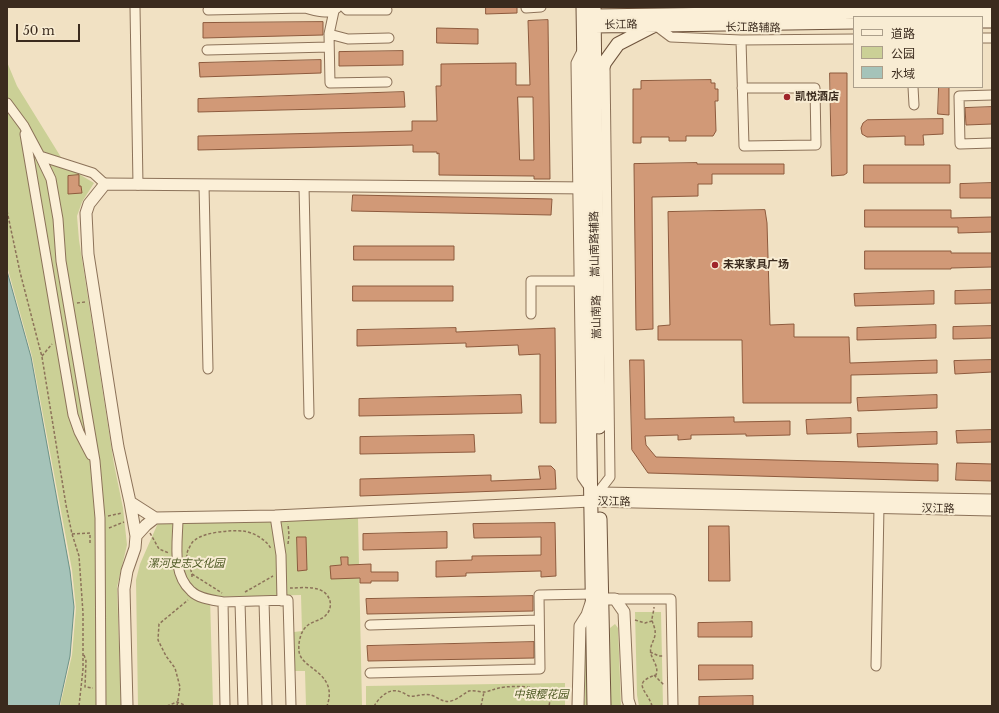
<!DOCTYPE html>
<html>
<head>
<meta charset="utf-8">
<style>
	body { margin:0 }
	#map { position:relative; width:999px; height:713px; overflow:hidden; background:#f1e1c3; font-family:"Libre Baskerville","Noto Sans SC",serif }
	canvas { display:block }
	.frame { position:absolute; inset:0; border:8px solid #3b2b1e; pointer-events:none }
	.legend { position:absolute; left:853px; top:16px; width:130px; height:72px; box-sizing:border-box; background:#f8ecd3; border:1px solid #ac9f8b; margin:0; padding:5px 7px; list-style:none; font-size:12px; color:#3b2b1e }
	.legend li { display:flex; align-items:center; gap:8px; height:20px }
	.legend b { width:20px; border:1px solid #ac9f8b }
	.scale { position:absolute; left:16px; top:24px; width:64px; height:18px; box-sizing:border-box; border:2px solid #3b2b1e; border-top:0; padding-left:5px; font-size:12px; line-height:14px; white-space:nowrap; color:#3b2b1e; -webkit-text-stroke:3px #f8ecd3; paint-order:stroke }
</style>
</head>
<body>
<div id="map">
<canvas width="999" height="713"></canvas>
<div class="frame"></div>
<ul class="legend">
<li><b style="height:5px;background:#fbefd7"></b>道路</li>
<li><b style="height:11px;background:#cbd096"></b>公园</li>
<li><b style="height:11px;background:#a5c3b9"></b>水域</li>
</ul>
<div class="scale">50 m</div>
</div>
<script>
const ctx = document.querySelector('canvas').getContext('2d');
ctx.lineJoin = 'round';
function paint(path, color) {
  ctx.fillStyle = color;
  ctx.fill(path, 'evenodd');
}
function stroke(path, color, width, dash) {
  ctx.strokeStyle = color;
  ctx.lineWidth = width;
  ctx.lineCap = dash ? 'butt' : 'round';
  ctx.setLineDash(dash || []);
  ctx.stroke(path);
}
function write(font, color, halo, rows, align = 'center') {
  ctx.font = font + ' "Libre Baskerville","Noto Sans SC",serif';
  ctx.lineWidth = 4;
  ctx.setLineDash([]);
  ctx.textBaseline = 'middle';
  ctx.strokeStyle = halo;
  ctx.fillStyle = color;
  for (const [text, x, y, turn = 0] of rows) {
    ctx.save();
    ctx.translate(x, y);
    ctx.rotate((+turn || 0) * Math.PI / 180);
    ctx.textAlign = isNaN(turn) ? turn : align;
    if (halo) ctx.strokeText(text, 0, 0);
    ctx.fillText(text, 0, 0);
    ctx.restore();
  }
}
paint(new Path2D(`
	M 7,62 L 17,86 L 67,167 L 94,183 L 82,202 L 77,216 L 79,240 L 114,464 L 123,508 L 127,545 L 117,587 L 121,706 L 60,706 L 72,655 L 76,608 L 72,570 L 32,356 L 7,266 Z
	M 358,518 L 362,706 L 306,706 L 305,671 L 295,671 L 294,632 L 302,631 L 301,595 L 210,597 L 213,706 L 138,706 L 136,580 L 140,564 L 158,523 Z
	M 635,612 L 661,612 L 663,706 L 639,706 L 637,695 Z
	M 615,624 L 618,628 L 621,706 L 611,706 L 610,628 Z
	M 586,627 L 588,628 L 588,706 L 583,706 L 585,698 L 584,630 Z
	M 565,683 L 565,706 L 366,706 L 366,686 Z`), '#cbd096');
const water = new Path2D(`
	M 7,271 L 31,357 L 70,571 L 74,607 L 70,656 L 59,706 L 7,706 Z`);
paint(water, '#a5c3b9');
stroke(water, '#6b9287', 1);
const building = new Path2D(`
	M 486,7 L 517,7 L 517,13 L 486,14 Z
	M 548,20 L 550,179 L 534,179 L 534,176 L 439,175 L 439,153 L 437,154 L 437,152 L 413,152 L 413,145 L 198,150 L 198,136 L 412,131 L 412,121 L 437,121 L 436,86 L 441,86 L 441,64 L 516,63 L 516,85 L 530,85 L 528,21 ZM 518,97 L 533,97 L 534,160 L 520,160 Z
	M 323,22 L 323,35 L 203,38 L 203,23 Z
	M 437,28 L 478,29 L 478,44 L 437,43 Z
	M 403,51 L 403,65 L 339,66 L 339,52 Z
	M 321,60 L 321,73 L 200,77 L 199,63 Z
	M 830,73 L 847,73 L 847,173 L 844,175 L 832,176 Z
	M 711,80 L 711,83 L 715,83 L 715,89 L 718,89 L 718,101 L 715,101 L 716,131 L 713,136 L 686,136 L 686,141 L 669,141 L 669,137 L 641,137 L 641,143 L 633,143 L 633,89 L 641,89 L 641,81 Z
	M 939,87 L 949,87 L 949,115 L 938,114 Z
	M 404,92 L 405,107 L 198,112 L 198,99 Z
	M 992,107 L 992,124 L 966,125 L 965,108 Z
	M 943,119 L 943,134 L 923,135 L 924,145 L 905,145 L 905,136 L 867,137 L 862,134 L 861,128 L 863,123 L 867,120 Z
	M 697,163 L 697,164 L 784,164 L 784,174 L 712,174 L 712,184 L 698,184 L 698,196 L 652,197 L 653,329 L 636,330 L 634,164 Z
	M 864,165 L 950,165 L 950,183 L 864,183 Z
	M 79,175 L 79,186 L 81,186 L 82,193 L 68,194 L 68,176 Z
	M 992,183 L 992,198 L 960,198 L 960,184 Z
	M 353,195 L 552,199 L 551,215 L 352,211 Z
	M 765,210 L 767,223 L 770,325 L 794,324 L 794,337 L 849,337 L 850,363 L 937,360 L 937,373 L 851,375 L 851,403 L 743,403 L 742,340 L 658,340 L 658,326 L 670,325 L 668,212 Z
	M 865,210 L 951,210 L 951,218 L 992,217 L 992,232 L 958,233 L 958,227 L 865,227 Z
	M 354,246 L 454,246 L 454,260 L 354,260 Z
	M 865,251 L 951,251 L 951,253 L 992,253 L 992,267 L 951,268 L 951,269 L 865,269 Z
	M 353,286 L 453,286 L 453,301 L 353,301 Z
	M 992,290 L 992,303 L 955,304 L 955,291 Z
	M 934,291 L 934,304 L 855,306 L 854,294 Z
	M 936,325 L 936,338 L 857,340 L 857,328 Z
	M 992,326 L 992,338 L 953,339 L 953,327 Z
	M 456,328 L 456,332 L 555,328 L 556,423 L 540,423 L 540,354 L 519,355 L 518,345 L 466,347 L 466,343 L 357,346 L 357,330 Z
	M 630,360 L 644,360 L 645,419 L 734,417 L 734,422 L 790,421 L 790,435 L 746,436 L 746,434 L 691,435 L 691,439 L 678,440 L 678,435 L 645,436 L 646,445 L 656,457 L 938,464 L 938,481 L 648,473 L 632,450 Z
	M 992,360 L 992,372 L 955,374 L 954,361 Z
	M 521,395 L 522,413 L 359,416 L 359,399 Z
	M 937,395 L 937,408 L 858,411 L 857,398 Z
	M 851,418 L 851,433 L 807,434 L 806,420 Z
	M 992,430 L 992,442 L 957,443 L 956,431 Z
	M 937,432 L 937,444 L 858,447 L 857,434 Z
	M 474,435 L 475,452 L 360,454 L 360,437 Z
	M 957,463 L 992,464 L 992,481 L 956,480 Z
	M 539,466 L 551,466 L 555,470 L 556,489 L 360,496 L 360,479 L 491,475 L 491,481 L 540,479 Z
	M 555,523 L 556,576 L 541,577 L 541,571 L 466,573 L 466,576 L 436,577 L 436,561 L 472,560 L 472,556 L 541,555 L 541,537 L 474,538 L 473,524 Z
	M 709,526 L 729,526 L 730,581 L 709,581 Z
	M 447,532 L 447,548 L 363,550 L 363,534 Z
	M 297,537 L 306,537 L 307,570 L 298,571 Z
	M 341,557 L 348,557 L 348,565 L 371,564 L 371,572 L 398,572 L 398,581 L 371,581 L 371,583 L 360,583 L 360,578 L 331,579 L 330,566 L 341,565 Z
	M 533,596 L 533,611 L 367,614 L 366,599 Z
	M 752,622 L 752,637 L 698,637 L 698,623 Z
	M 534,642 L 534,658 L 368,661 L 367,646 Z
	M 699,665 L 753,665 L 753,679 L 699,680 Z
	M 753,696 L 753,706 L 699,706 L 699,697 Z`);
paint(building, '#d19977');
stroke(building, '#8d5a3d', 1);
const minor = new Path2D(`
	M 135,7 L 138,185
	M 305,7 L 305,8 C 315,11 329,15 337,8
	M 344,7 L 347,10 L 387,10
	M 526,7 L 526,8 L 541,7
	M 208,10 L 305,8
	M 334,11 L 329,34 L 330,83 L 387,82
	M 655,25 L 671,37 L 741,40 L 854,39
	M 329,34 L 348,39 L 389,38
	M 982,38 L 992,38
	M 741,40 L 744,146 L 816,145 L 815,88 L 742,88
	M 207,50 L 329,47
	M 582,51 L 576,63 L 582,477 L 591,490
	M 913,87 L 914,105
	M 992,95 L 959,96 L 960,144 L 992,143
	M 7,103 L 24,126 L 40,156 L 51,179 L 58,219 L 61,261 L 95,461 L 100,518 L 101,706
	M 25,134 L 73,415 L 79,432 L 91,455
	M 40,156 L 93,173 L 105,184
	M 204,185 L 208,369
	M 304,186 L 309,414
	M 531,314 L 531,281 L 584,281
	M 600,490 L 610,477 L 605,65
	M 275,516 L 281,555 L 282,601
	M 178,518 C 178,541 171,573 191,591 C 199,599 213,600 223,602
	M 615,599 L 671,599 L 673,706
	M 264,601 L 267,706
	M 240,602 L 243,706
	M 370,625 L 539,620
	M 876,666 L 879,507
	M 370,673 L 540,669 L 539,595 L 592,594
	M 225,706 L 223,602 L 288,600 L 291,706`);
const tertiary = new Path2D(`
	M 591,501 L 600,493 L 992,500
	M 130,502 L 155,518
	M 136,536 L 146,525 L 155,518 L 275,516 L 591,501 L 992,510
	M 602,599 L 615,599 L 624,612 L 628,700 L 630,706
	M 127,706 L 124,589 L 127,571 L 135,548 L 136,536 L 130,502 L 118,447 L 88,254 L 86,213 L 89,204 L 105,184 L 593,188
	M 578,706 L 580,626 L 587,615 L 591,603`);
const secondary = new Path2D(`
	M 583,7 L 594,706
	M 594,7 L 599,427
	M 586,19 L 595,16 L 992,10
	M 982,21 L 992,21
	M 586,22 L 595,26 L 854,22
	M 597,79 L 605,62 L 618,44 L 653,26
	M 600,519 L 604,706`);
stroke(minor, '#8c7259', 11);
stroke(tertiary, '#8c7259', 13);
stroke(secondary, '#6e533c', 15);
stroke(new Path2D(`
	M 7,211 L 20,272 L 42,357 L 66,505 L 72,534 L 79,556 L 83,613 L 83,669 L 79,706
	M 77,303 L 85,302
	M 42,356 L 52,344
	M 108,516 L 122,513
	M 109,528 L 124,522
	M 150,533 L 159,549 L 169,553
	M 72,534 L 90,533 L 90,545
	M 288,544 L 289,535 L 288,524
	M 192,574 L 222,593
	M 192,577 C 192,567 184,560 188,550 C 190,547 192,541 195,540 C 205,532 230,530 243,531 C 253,532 267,540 271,549
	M 290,588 C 304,588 325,584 330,601 C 331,606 330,611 326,615 C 322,620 313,621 308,625 C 301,630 298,642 299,651 C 300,669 339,672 327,706
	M 245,592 L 273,576
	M 635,620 L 645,623 L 652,621
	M 650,652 L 659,656 L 664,656
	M 84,655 L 86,661 L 85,687 L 93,688
	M 654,675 L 664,685
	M 167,706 L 177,702 L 187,706
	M 177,706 L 180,687 L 175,668 L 166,656 L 158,640 L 159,624 L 188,600
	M 374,706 C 380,697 389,687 401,692 C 404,693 407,695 409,696 C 416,697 424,693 431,695 C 438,697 442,703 451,701 C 457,700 463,694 469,691 C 474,690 480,692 485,692 C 490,691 494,689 499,688 C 513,685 555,684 549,706
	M 481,706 L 484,692
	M 652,706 C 648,691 630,683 656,675 C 659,667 653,661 651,654 C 649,646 654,642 655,635 C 656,629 653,625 652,620 C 652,616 654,611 654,607`), '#8c7259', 1.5, [3, 2]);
stroke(minor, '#fbefd7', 9);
stroke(tertiary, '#fbefd7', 11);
stroke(secondary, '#fbefd7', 13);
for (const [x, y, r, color] of [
	[787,97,4,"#9f252a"],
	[715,265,4,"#9f252a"]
]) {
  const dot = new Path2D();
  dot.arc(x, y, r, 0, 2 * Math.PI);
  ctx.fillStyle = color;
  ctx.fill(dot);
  stroke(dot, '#f8ecd3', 1.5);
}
write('11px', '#3b2b1e', '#f8ecd3', [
	["长江路",621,25,-1],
	["长江路辅路",753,28,1],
	["嵩山南路辅路",595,244,-91],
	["嵩山南路",597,317,-91],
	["汉江路",614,502,1],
	["汉江路",938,509,1]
]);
write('bold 11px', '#3b2b1e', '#f8ecd3', [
	["凯悦酒店",795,97],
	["未来家具广场",723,265]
], 'left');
write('italic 11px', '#4d5923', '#f8ecd3', [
	["漯河史志文化园",186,564],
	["中银樱花园",541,695]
]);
</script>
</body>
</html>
